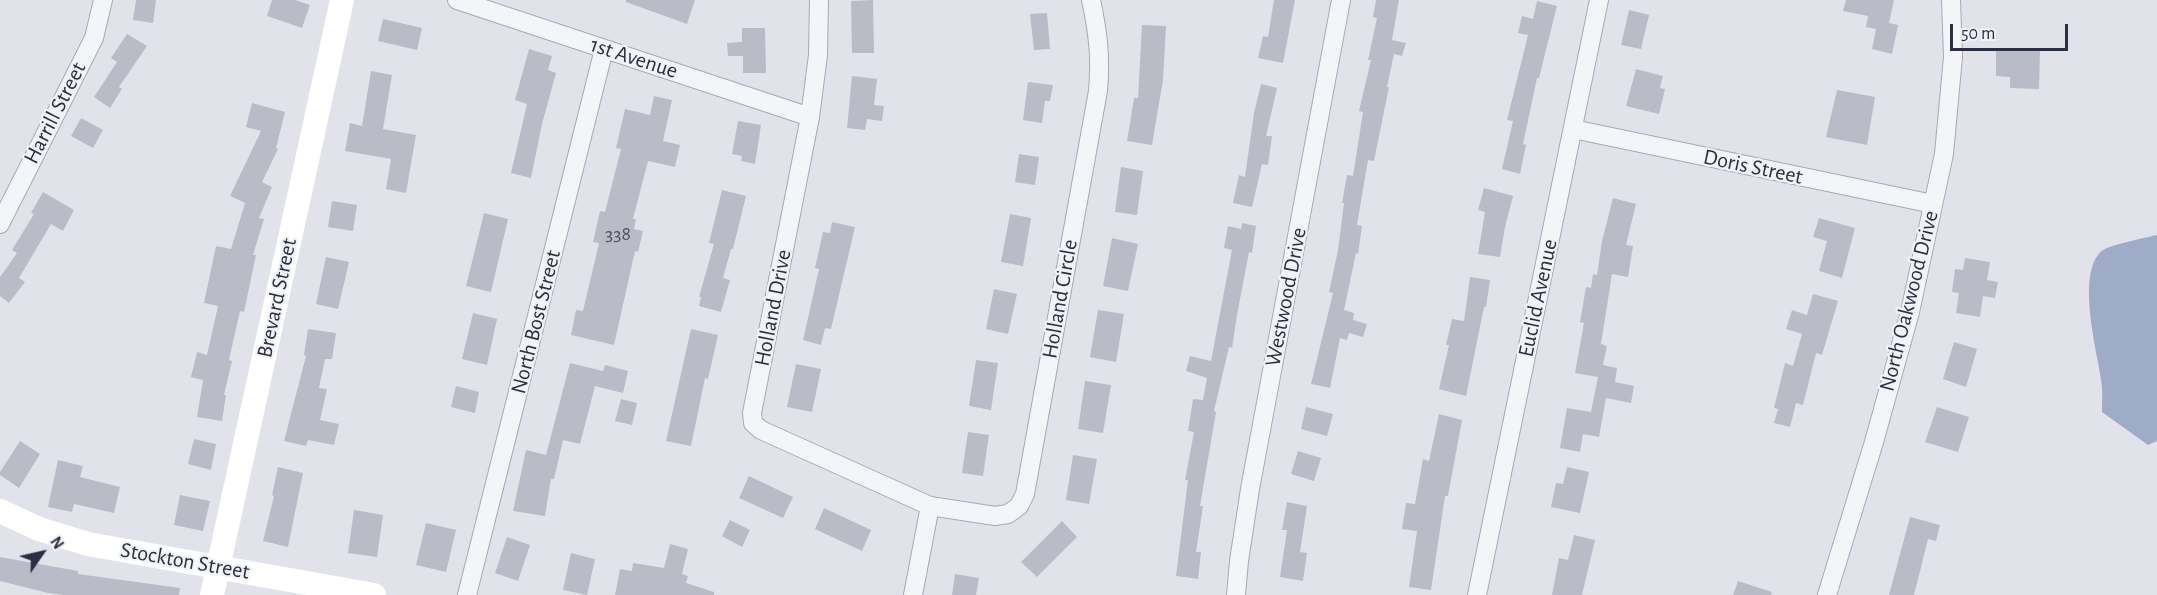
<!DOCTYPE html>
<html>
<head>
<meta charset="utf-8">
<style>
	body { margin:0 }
	#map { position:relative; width:2157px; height:595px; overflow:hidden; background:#e2e3ea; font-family:"Alegreya Sans",sans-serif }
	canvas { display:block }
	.north { position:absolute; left:12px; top:523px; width:60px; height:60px; -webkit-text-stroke:4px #f1f3f7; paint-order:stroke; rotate:56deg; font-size:16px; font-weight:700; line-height:24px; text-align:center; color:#2a2f41 }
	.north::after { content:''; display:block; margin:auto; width:21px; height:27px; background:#2a2f41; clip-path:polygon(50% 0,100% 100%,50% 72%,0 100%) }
	.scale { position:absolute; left:1950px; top:24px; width:118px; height:27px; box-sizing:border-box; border:3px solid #2a2f41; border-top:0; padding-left:8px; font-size:18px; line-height:21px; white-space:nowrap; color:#2a2f41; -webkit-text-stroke:4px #f1f3f7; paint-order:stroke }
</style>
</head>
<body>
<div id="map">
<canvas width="2157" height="595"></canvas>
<div class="north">N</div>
<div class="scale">50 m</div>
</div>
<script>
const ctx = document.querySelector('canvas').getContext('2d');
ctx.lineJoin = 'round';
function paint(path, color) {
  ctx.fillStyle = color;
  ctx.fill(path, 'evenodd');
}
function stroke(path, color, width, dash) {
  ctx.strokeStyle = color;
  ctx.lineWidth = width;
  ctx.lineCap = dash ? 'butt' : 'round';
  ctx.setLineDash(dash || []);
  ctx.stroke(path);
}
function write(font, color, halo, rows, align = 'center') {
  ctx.font = font + ' "Alegreya Sans",sans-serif';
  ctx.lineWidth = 4.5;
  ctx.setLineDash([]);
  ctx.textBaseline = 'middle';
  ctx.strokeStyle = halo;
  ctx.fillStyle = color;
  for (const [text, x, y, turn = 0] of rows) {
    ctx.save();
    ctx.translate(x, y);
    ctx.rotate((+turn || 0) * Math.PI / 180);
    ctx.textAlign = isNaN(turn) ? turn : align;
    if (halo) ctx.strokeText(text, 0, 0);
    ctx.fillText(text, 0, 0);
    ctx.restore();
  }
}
paint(new Path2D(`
	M 2157,235 L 2157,441 L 2148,445 L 2102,412 C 2102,401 2103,390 2101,379 C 2097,351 2075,270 2103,250 C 2113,244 2145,238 2157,235 Z`), '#9eacc8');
paint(new Path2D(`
	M 136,0 L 156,0 L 153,23 L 133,20 Z
	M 272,0 L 295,0 L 310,5 L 302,28 L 267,16 Z
	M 626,0 L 695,0 L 687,24 L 626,2 Z
	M 873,0 L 874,53 L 852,53 L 851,1 Z
	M 1274,0 L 1295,0 L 1283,63 L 1258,58 L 1263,36 L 1268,37 Z
	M 1376,0 L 1399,0 L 1392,40 L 1406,43 L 1402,56 L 1394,54 L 1387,87 L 1389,87 L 1374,161 L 1368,160 L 1357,225 L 1362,226 L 1358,254 L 1356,253 L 1344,310 L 1354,313 L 1353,320 L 1367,324 L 1363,337 L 1349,333 L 1347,340 L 1340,338 L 1330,388 L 1311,384 L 1333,293 L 1329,292 L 1338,250 L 1344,203 L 1342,203 L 1347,175 L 1353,176 L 1363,112 L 1359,111 L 1371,60 L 1368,60 L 1377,18 L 1373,17 Z
	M 1846,0 L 1894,0 L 1889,23 L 1898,25 L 1892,54 L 1872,49 L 1876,29 L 1866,27 L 1868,16 L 1843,11 Z
	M 1537,1 L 1557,6 L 1539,78 L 1537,78 L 1523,144 L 1526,145 L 1520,174 L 1502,169 L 1513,121 L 1507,120 L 1528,35 L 1518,33 L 1522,16 L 1533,19 Z
	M 1629,10 L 1649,15 L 1641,49 L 1621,45 Z
	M 1047,13 L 1050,49 L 1034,50 L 1030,14 Z
	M 383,19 L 422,28 L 417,50 L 378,41 Z
	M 1142,25 L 1166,26 L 1163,80 L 1152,145 L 1127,141 L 1134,98 L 1138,98 Z
	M 742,28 L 765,28 L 766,73 L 743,73 L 743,56 L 728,56 L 727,43 L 742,42 Z
	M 127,34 L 147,46 L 119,87 L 122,89 L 110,108 L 94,97 L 117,62 L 111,58 Z
	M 529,49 L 552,56 L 548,70 L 556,73 L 542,124 L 531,178 L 511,173 L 527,104 L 515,100 Z
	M 1996,50 L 2040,51 L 2039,89 L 2010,88 L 2010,77 L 1996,76 Z
	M 1636,69 L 1663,76 L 1660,88 L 1665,89 L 1659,114 L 1626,106 Z
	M 371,71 L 392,75 L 383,129 L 416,135 L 406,193 L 386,189 L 391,159 L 345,151 L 350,123 L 362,126 Z
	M 852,76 L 877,79 L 874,105 L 884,106 L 882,121 L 867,119 L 865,130 L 847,128 Z
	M 1028,82 L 1053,85 L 1050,101 L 1045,101 L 1042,123 L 1023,120 Z
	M 1261,84 L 1277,88 L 1266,136 L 1272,136 L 1268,165 L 1262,164 L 1252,207 L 1233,203 L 1239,175 L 1245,177 L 1254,113 Z
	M 1837,90 L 1875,97 L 1867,145 L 1826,137 Z
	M 654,96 L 672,100 L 663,141 L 680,145 L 675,167 L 648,161 L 633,219 L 636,219 L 634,229 L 643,231 L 638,252 L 635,251 L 614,345 L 571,335 L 576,310 L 583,311 L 599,243 L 593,242 L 600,211 L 605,212 L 621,149 L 616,148 L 625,109 L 650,115 Z
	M 252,103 L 285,112 L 276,148 L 278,149 L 262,182 L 272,187 L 259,218 L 264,219 L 253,255 L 256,255 L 244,312 L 240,311 L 229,360 L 232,361 L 224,395 L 226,395 L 222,421 L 197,417 L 203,380 L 191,377 L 197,352 L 207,355 L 218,306 L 204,303 L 216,246 L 231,249 L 245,203 L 230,196 L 261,131 L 246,127 Z
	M 81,118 L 103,130 L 93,148 L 71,136 Z
	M 738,121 L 761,125 L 755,164 L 741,161 L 742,156 L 732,154 Z
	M 1019,154 L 1039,157 L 1035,185 L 1015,182 Z
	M 1121,167 L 1143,171 L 1137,215 L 1115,212 Z
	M 1484,188 L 1513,196 L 1505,227 L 1500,257 L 1478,254 L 1485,212 L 1478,210 Z
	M 722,190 L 746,196 L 733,249 L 731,249 L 723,278 L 730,280 L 721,312 L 699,306 L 701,297 L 699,297 L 714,244 L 709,243 Z
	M 43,192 L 74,210 L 63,231 L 51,224 L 19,278 L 25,282 L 9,303 L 0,296 L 0,277 L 17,253 L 12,250 L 34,214 L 31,213 Z
	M 1613,198 L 1636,204 L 1626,245 L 1633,246 L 1628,277 L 1612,274 L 1601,344 L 1607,346 L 1603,365 L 1617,368 L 1615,382 L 1634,386 L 1631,403 L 1606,398 L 1599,437 L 1583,434 L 1580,452 L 1560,448 L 1567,408 L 1591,412 L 1598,377 L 1575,373 L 1584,323 L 1580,322 L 1586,287 L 1591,288 L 1593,274 L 1597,275 L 1602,241 Z
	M 332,201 L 357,205 L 353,231 L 328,227 Z
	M 484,213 L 508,219 L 491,292 L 466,286 Z
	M 1010,214 L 1031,218 L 1023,266 L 1001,262 Z
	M 1819,218 L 1855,228 L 1842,278 L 1819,271 L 1827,241 L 1813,237 Z
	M 832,222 L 855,227 L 831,329 L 825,328 L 821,345 L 803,340 L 819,269 L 815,268 L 823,232 L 830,233 Z
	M 1242,223 L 1256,226 L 1252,253 L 1249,252 L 1237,315 L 1232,348 L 1229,347 L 1214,411 L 1216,412 L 1200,506 L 1203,506 L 1196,552 L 1201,552 L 1198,579 L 1176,576 L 1188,480 L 1185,480 L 1194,432 L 1188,431 L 1193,399 L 1203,400 L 1207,378 L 1186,371 L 1190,356 L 1211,361 L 1232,250 L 1224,248 L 1228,226 L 1241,229 Z
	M 1112,238 L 1138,244 L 1128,291 L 1103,286 Z
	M 326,257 L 349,262 L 338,309 L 316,304 Z
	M 1965,258 L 1990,262 L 1987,280 L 1998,282 L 1995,298 L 1983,296 L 1980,317 L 1956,313 L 1959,293 L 1952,292 L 1955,269 L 1963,270 Z
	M 1470,277 L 1490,280 L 1486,307 L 1484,307 L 1466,396 L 1439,389 L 1449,345 L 1446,345 L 1452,319 L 1464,321 Z
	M 994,289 L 1017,294 L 1008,334 L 986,329 Z
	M 1813,294 L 1838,301 L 1822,355 L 1816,353 L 1803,405 L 1796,403 L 1790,427 L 1774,423 L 1778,409 L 1774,408 L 1785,363 L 1793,366 L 1802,334 L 1786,329 L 1792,310 L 1807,315 Z
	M 1098,310 L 1124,314 L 1116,362 L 1090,357 Z
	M 473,313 L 497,319 L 487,365 L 462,359 Z
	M 308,329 L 336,333 L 332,359 L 325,359 L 319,388 L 327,389 L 320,420 L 339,424 L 334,445 L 308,440 L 306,446 L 284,441 L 306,356 L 304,355 Z
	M 691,329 L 718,335 L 708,379 L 705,378 L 691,446 L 666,441 Z
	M 1954,342 L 1977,349 L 1966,387 L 1943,379 Z
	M 976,360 L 998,363 L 991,410 L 969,406 Z
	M 570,363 L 603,371 L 605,365 L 628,371 L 623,393 L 595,386 L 580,444 L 563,440 L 554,479 L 551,479 L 545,516 L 513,511 L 526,450 L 546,455 Z
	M 796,364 L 821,369 L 812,412 L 787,407 Z
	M 1085,381 L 1111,385 L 1103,433 L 1078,429 Z
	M 456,386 L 479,392 L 475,413 L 451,407 Z
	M 621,399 L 637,403 L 632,425 L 615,421 Z
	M 1306,407 L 1333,414 L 1327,436 L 1301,429 Z
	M 1937,407 L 1969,417 L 1958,452 L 1925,442 Z
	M 1439,414 L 1462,420 L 1448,496 L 1445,496 L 1431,590 L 1409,587 L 1417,531 L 1402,529 L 1406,503 L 1415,504 L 1423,459 L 1429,461 Z
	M 968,432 L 989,435 L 983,476 L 962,473 Z
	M 194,439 L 216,444 L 211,470 L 188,464 Z
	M 20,441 L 40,454 L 19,488 L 0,475 L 0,472 Z
	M 1298,451 L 1321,458 L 1314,481 L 1291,474 Z
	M 1073,455 L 1097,459 L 1089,504 L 1066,500 Z
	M 58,460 L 83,466 L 80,477 L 120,487 L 114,513 L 74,504 L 72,512 L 48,507 Z
	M 278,467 L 303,473 L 288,547 L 263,541 L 274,496 L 272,495 Z
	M 1567,467 L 1589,472 L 1580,513 L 1551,507 L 1556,483 L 1563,484 Z
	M 749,476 L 793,497 L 783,518 L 739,498 Z
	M 180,495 L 210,501 L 203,531 L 174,525 Z
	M 1287,502 L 1307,506 L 1300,552 L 1307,553 L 1303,581 L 1280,577 L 1287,530 L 1282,530 Z
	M 824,508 L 871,530 L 862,551 L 815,529 Z
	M 354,510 L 383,515 L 377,557 L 348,553 Z
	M 1910,517 L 1940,525 L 1936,541 L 1928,539 L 1914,595 L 1889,595 Z
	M 730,520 L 750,530 L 742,547 L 722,536 Z
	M 1062,521 L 1077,537 L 1037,577 L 1021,562 Z
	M 426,523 L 456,530 L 446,572 L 416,565 Z
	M 1574,535 L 1595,540 L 1582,595 L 1552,595 L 1559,558 L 1568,560 Z
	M 507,537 L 530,545 L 518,581 L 495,573 Z
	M 670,544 L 688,549 L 682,574 L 688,576 L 686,583 L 714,592 L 714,595 L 615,595 L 620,569 L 632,571 L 633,563 L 664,568 Z
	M 571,553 L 595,559 L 587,595 L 563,590 Z
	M 0,557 L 78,571 L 78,574 L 180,588 L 179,595 L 65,595 L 48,593 L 0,581 Z
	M 955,574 L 979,578 L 976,595 L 952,595 Z
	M 1738,581 L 1772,592 L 1771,595 L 1733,595 Z`), '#b9bcc6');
const street = new Path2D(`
	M 457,0 L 810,117
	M 819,0 L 818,55 L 810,117 L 752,413 L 753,423 L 761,430 L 930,506 L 995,516 L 1008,514 L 1019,506 L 1025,494 L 1098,91 C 1101,57 1098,33 1091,0
	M 1573,129 L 1933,204
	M 0,224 L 94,38 L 103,0
	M 467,595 L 604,49
	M 913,595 L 930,506
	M 1236,595 L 1239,561 L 1250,489 L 1341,0
	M 1477,595 L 1599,0
	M 1827,595 L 1874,442 L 1910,312 L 1944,154 L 1953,57 L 1951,0`);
stroke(street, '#a7a9b4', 20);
stroke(street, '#f4f5f8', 18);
stroke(new Path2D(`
	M 0,511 L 39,529 L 88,544 L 374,595
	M 212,595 L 342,0`), '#fff', 24);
write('20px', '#4e5262', null, [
	["338",618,234]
]);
write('22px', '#2a2f41', '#f1f3f7', [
	["1st Avenue",634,58,18],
	["Harrill Street",55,113,-63],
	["Doris Street",1753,167,12],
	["Westwood Drive",1286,297,-79],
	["Brevard Street",277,298,-78],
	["Euclid Avenue",1538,298,-78],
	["Holland Circle",1060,299,-80],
	["North Oakwood Drive",1909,301,-76],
	["Holland Drive",773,308,-79],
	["North Bost Street",536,322,-76],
	["Stockton Street",185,561,10]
]);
</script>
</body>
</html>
